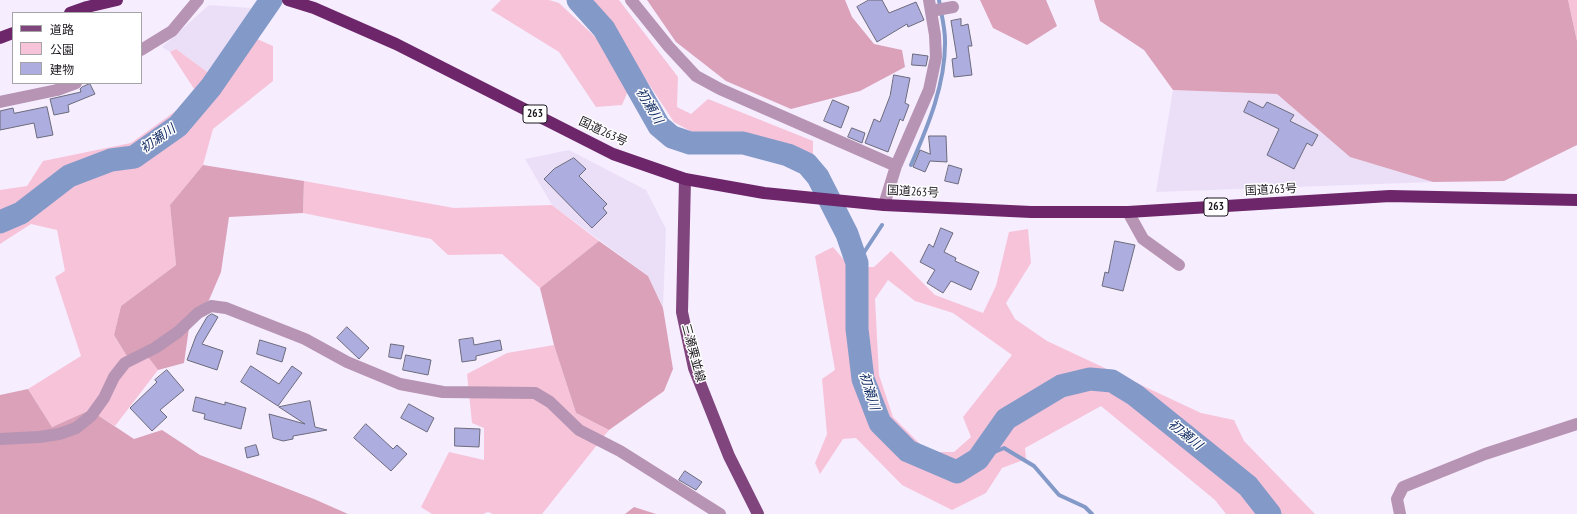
<!DOCTYPE html>
<html>
<head>
<meta charset="utf-8">
<style>
	body { margin:0 }
	#map { position:relative; width:1577px; height:514px; overflow:hidden; background:#f6edff; font-family:"PT Sans Narrow","Noto Sans JP",sans-serif }
	canvas { display:block }
	.legend { position:absolute; left:12px; top:12px; width:130px; height:72px; box-sizing:border-box; background:#fff; border:1px solid #a4a3a5; margin:0; padding:5px 7px; list-style:none; font-size:12px; color:#1c181f }
	.legend li { display:flex; align-items:center; gap:8px; height:20px }
	.legend b { width:20px; border:1px solid #a4a3a5 }
</style>
</head>
<body>
<div id="map">
<canvas width="1577" height="514"></canvas>
<ul class="legend">
<li><b style="height:5px;background:#81457e"></b>道路</li>
<li><b style="height:11px;background:#f7c3d9"></b>公園</li>
<li><b style="height:11px;background:#aeade0"></b>建物</li>
</ul>
</div>
<script>
const ctx = document.querySelector('canvas').getContext('2d');
ctx.lineJoin = 'round';
function paint(path, color) {
  ctx.fillStyle = color;
  ctx.fill(path, 'evenodd');
}
function stroke(path, color, width, dash) {
  ctx.strokeStyle = color;
  ctx.lineWidth = width;
  ctx.lineCap = dash ? 'butt' : 'round';
  ctx.setLineDash(dash || []);
  ctx.stroke(path);
}
function write(font, color, halo, rows, align = 'center') {
  ctx.font = font + ' "PT Sans Narrow","Noto Sans JP",sans-serif';
  ctx.lineWidth = 3;
  ctx.setLineDash([]);
  ctx.textBaseline = 'middle';
  ctx.strokeStyle = halo;
  ctx.fillStyle = color;
  for (const [text, x, y, turn = 0] of rows) {
    ctx.save();
    ctx.translate(x, y);
    ctx.rotate((+turn || 0) * Math.PI / 180);
    ctx.textAlign = isNaN(turn) ? turn : align;
    if (halo) ctx.strokeText(text, 0, 0);
    ctx.fillText(text, 0, 0);
    ctx.restore();
  }
}
paint(new Path2D(`
	M 209,5 L 251,8 L 241,32 L 210,74 L 176,49 L 170,52 L 162,47 Z
	M 1173,90 L 1277,94 L 1350,157 L 1433,182 L 1156,192 Z
	M 569,150 L 646,190 L 666,229 L 663,308 L 648,276 L 552,205 L 525,159 Z`), '#ebdff8');
paint(new Path2D(`
	M 501,0 L 549,0 L 559,3 L 605,46 L 628,91 L 622,105 L 596,107 L 559,52 L 491,10 Z
	M 584,0 L 619,0 L 678,77 L 677,107 L 691,114 L 708,99 L 813,141 L 813,156 L 747,135 L 699,136 L 674,122 L 609,24 Z
	M 1568,0 L 1577,0 L 1577,41 Z
	M 241,32 L 273,46 L 273,81 L 213,129 L 203,165 L 170,205 L 176,265 L 121,306 L 114,335 L 131,363 L 148,357 L 158,370 L 115,426 L 90,410 L 52,427 L 28,389 L 81,356 L 55,277 L 65,271 L 57,230 L 31,224 L 0,244 L 0,229 L 17,222 L 0,220 L 0,190 L 27,186 L 43,161 L 131,143 L 198,95 L 170,52 L 176,49 L 210,74 Z
	M 304,181 L 454,208 L 552,205 L 599,241 L 540,288 L 502,254 L 448,255 L 431,239 L 303,213 Z
	M 1028,229 L 1031,263 L 1006,303 L 1015,319 L 1047,341 L 1201,413 L 1234,420 L 1244,441 L 1315,514 L 1226,514 L 1215,500 L 1101,406 L 1025,448 L 1026,459 L 1002,468 L 986,493 L 952,510 L 902,485 L 856,438 L 843,439 L 820,474 L 815,463 L 827,434 L 822,379 L 835,370 L 815,256 L 833,247 L 850,267 L 874,267 L 891,251 L 935,295 L 983,313 L 996,286 L 1009,232 ZM 888,280 L 915,301 L 953,313 L 1012,355 L 963,417 L 971,437 L 954,452 L 928,452 L 893,417 L 879,375 L 875,299 Z
	M 554,345 L 576,413 L 609,430 L 542,514 L 493,514 L 488,512 L 483,514 L 432,514 L 421,507 L 449,452 L 484,460 L 484,428 L 472,423 L 467,374 L 507,353 Z`), '#f7c3d9');
paint(new Path2D(`
	M 647,0 L 845,0 L 852,17 L 874,44 L 902,50 L 905,67 L 860,91 L 791,109 L 726,81 L 676,42 Z
	M 980,0 L 1046,0 L 1057,26 L 1027,45 L 993,28 Z
	M 1094,0 L 1568,0 L 1577,41 L 1577,145 L 1504,181 L 1433,182 L 1350,157 L 1277,94 L 1173,90 L 1144,50 L 1100,21 Z
	M 203,165 L 304,181 L 303,213 L 229,217 L 221,272 L 209,300 L 191,314 L 184,363 L 158,370 L 148,357 L 131,363 L 114,335 L 121,306 L 176,265 L 170,205 Z
	M 599,241 L 648,276 L 663,308 L 673,369 L 664,391 L 609,430 L 576,413 L 554,345 L 540,288 Z
	M 28,389 L 52,427 L 90,410 L 134,439 L 162,430 L 200,455 L 314,499 L 348,514 L 0,514 L 0,395 Z
	M 634,507 L 656,514 L 625,514 Z`), '#daa1b9');
stroke(new Path2D(`
	M 911,165 C 928,126 946,83 945,40 C 945,27 941,13 939,0
	M 857,263 L 882,225
	M 978,459 L 1004,448 L 1034,466 L 1059,495 L 1085,507 L 1092,514`), '#839ac9', 4);
stroke(new Path2D(`
	M 578,0 L 604,29 L 659,126 L 672,137 L 690,143 L 743,143 L 788,155 L 807,164 L 818,177 L 847,234 L 857,263 L 857,329 L 863,379 L 880,423 L 908,451 L 957,472 L 978,459 L 1006,419 L 1061,386 L 1090,379 L 1112,381 L 1135,395 L 1248,486 L 1270,514
	M 0,222 L 21,213 L 69,176 L 111,160 L 134,157 L 178,126 L 211,87 L 271,0`), '#839ac9', 23);
const building = new Path2D(`
	M 869,0 L 882,0 L 889,13 L 916,2 L 924,20 L 908,27 L 907,24 L 877,42 L 857,7 Z
	M 961,19 L 961,26 L 968,24 L 972,46 L 968,46 L 972,75 L 954,77 L 952,59 L 957,58 L 951,21 Z
	M 913,54 L 928,56 L 926,66 L 912,65 Z
	M 894,75 L 910,78 L 905,103 L 909,105 L 903,121 L 900,119 L 888,152 L 865,143 L 874,119 L 880,122 L 890,96 Z
	M 90,84 L 95,94 L 68,105 L 69,112 L 54,115 L 50,99 L 81,92 L 80,89 L 82,87 Z
	M 833,100 L 849,107 L 841,128 L 824,121 Z
	M 1249,101 L 1263,108 L 1267,102 L 1294,115 L 1290,121 L 1318,135 L 1312,146 L 1307,143 L 1294,169 L 1267,155 L 1279,129 L 1244,112 Z
	M 47,107 L 53,135 L 37,138 L 34,123 L 0,130 L 0,111 L 13,108 L 14,113 Z
	M 852,128 L 865,133 L 862,143 L 848,137 Z
	M 929,136 L 946,136 L 947,162 L 930,161 L 925,172 L 913,167 L 920,150 L 930,154 Z
	M 574,158 L 586,169 L 579,176 L 607,204 L 603,208 L 607,213 L 592,228 L 544,179 L 554,169 Z
	M 949,165 L 962,169 L 958,184 L 945,181 Z
	M 941,228 L 953,233 L 944,252 L 956,258 L 955,261 L 979,272 L 971,290 L 951,281 L 943,293 L 927,283 L 935,270 L 920,262 L 929,244 L 933,247 Z
	M 1115,241 L 1135,245 L 1123,291 L 1102,286 L 1105,272 L 1108,273 Z
	M 212,314 L 218,317 L 202,344 L 223,351 L 217,370 L 187,360 L 196,336 L 207,317 Z
	M 347,327 L 369,348 L 359,359 L 337,338 Z
	M 473,338 L 474,345 L 500,340 L 502,350 L 476,356 L 476,360 L 462,362 L 459,340 Z
	M 260,340 L 286,348 L 282,362 L 257,354 Z
	M 391,344 L 404,346 L 401,359 L 389,357 Z
	M 406,355 L 431,360 L 428,375 L 403,370 Z
	M 251,366 L 279,384 L 292,366 L 302,373 L 278,406 L 241,382 Z
	M 167,370 L 184,390 L 160,410 L 167,417 L 152,431 L 130,408 L 157,382 L 155,380 Z
	M 196,397 L 225,405 L 225,402 L 246,408 L 241,429 L 204,419 L 205,414 L 193,411 Z
	M 310,401 L 315,427 L 327,430 L 293,436 L 293,439 L 283,441 L 273,438 L 269,414 L 305,424 L 279,407 Z
	M 409,404 L 434,418 L 427,432 L 401,418 Z
	M 366,424 L 393,449 L 397,445 L 407,454 L 391,471 L 354,438 Z
	M 455,428 L 480,429 L 479,447 L 455,446 Z
	M 256,445 L 259,455 L 247,458 L 245,448 Z
	M 685,471 L 702,482 L 696,490 L 679,480 Z`);
paint(building, '#aeade0');
stroke(building, '#6b6b7b', 1);
stroke(new Path2D(`
	M 631,0 L 669,47 L 696,76 L 720,89 L 896,166
	M 931,11 L 953,7
	M 141,50 L 172,31 L 198,0
	M 0,102 L 57,90 L 76,83
	M 884,205 L 896,166 L 929,90 L 936,57 L 935,35 L 929,0
	M 1128,212 L 1143,239 L 1179,265
	M 0,439 L 39,437 L 59,434 L 76,428 L 91,416 L 104,398 L 114,377 L 125,363 L 155,348 L 178,332 L 198,313 L 211,306 L 226,308 L 305,339 L 347,362 L 400,384 L 443,392 L 535,393 L 550,402 L 579,430 L 620,451 L 720,514
	M 1400,514 L 1397,499 L 1403,487 L 1485,454 L 1577,424`), '#b794b3', 12);
stroke(new Path2D(`
	M 685,179 L 682,312 L 694,368 L 729,456 L 758,514`), '#81457e', 12);
stroke(new Path2D(`
	M 288,0 L 314,8 L 396,44 L 613,154 L 685,179 L 764,193 L 884,205 L 1031,212 L 1128,212 L 1390,196 L 1577,200
	M 70,13 L 87,7 L 117,0
	M 0,38 L 13,33`), '#6d266a', 12);
for (const [x, y, w] of [
	[535,114,24],
	[1216,207,24]
]) {
  const box = new Path2D();
  box.roundRect(x - w / 2, y - 9, w, 18, 3);
  ctx.fillStyle = '#fff';
  ctx.fill(box);
  stroke(box, '#1c181f', 1);
}
write('bold 11px', '#1c181f', null, [
	["263",535,114],
	["263",1216,207]
]);
write('12px', '#1c181f', '#fff', [
	["国道263号",603,132,25],
	["国道263号",1271,190,-3],
	["国道263号",913,192,3],
	["三瀬栗並線",693,353,75]
]);
write('italic 13px', '#152e66', '#fff', [
	["初瀬川",649,106,59],
	["初瀬川",158,139,-35],
	["初瀬川",869,391,73],
	["初瀬川",1185,435,39]
]);
</script>
</body>
</html>
